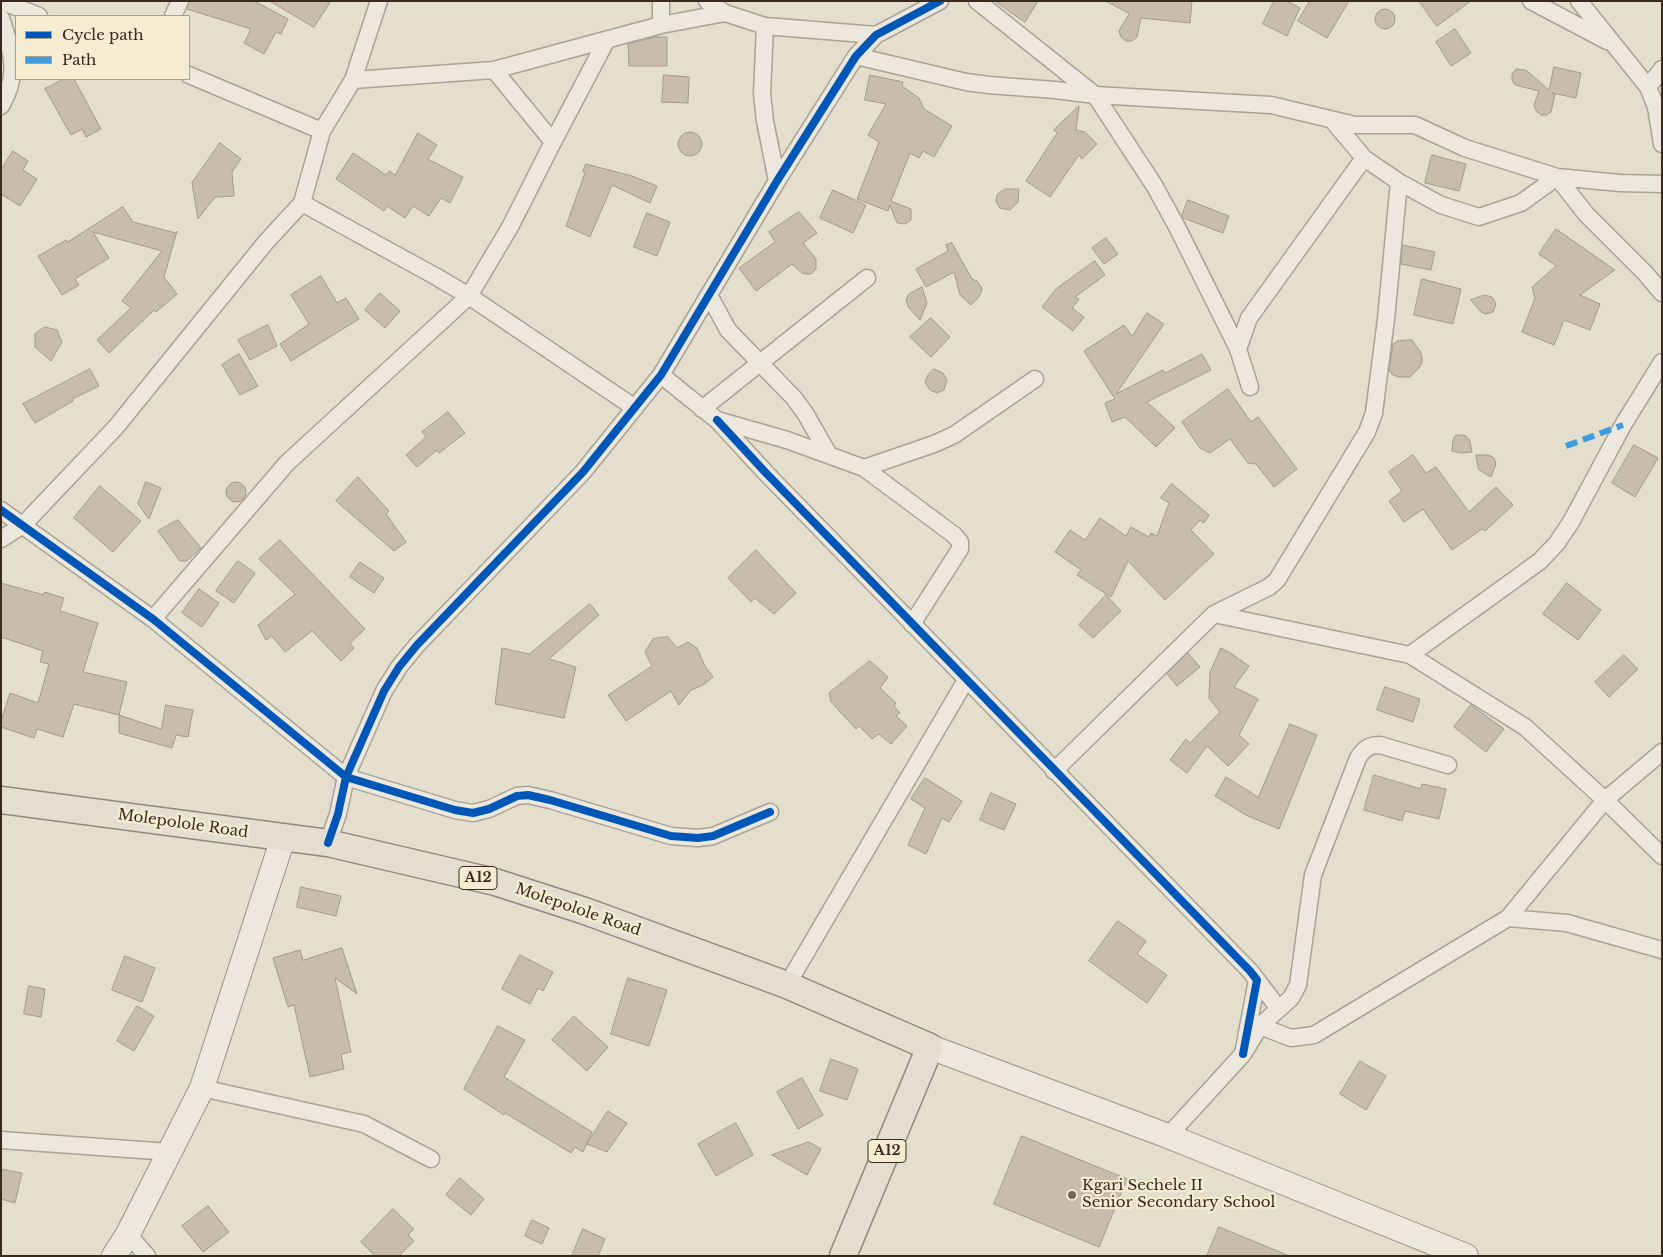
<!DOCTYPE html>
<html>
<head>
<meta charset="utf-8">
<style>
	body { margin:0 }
	#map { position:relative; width:1663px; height:1257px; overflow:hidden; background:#e4decc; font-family:"Libre Baskerville",serif }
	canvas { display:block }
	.frame { position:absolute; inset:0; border:2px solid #382b1e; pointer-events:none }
	.legend { position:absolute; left:15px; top:15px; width:175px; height:65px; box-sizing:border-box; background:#f5ecd2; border:1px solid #a99f8a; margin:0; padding:6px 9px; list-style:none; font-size:15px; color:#382b1e }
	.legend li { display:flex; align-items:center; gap:10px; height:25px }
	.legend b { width:25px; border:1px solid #a99f8a }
</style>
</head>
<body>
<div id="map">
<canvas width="1663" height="1257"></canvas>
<div class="frame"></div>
<ul class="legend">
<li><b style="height:6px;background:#0057b8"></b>Cycle path</li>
<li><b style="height:6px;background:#3e9ce0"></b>Path</li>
</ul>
</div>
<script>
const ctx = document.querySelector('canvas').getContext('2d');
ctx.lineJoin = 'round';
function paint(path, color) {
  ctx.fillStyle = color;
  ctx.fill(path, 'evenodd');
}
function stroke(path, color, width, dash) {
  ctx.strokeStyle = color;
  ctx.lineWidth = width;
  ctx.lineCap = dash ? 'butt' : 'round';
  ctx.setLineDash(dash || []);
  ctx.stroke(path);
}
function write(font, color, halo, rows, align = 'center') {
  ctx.font = font + ' "Libre Baskerville",serif';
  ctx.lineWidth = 4.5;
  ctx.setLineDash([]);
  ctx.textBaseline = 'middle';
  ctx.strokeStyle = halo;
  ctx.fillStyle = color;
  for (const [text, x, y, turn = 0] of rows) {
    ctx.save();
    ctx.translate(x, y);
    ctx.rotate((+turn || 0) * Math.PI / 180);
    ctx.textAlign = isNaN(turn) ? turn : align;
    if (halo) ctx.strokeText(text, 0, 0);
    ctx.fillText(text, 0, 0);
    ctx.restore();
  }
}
const building = new Path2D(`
	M 190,1 L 254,1 L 288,19 L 281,34 L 276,32 L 264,54 L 244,43 L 251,29 L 187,9 Z
	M 270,1 L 331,1 L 314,27 Z
	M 995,1 L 1038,1 L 1025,22 Z
	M 1106,1 L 1192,1 L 1190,23 L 1141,18 L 1137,37 L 1132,41 L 1126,41 L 1121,37 L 1119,31 L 1129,14 Z
	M 1274,1 L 1287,1 L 1300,8 L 1287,36 L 1263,24 Z
	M 1310,1 L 1349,1 L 1327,38 L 1298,21 Z
	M 1419,1 L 1471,1 L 1437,26 Z
	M1375 19a10 10 0 1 1 20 0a10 10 0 1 1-20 0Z
	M 1455,29 L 1471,53 L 1451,66 L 1436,42 Z
	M 656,37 L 667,37 L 667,66 L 629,66 L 628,44 Z
	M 1554,67 L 1581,73 L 1576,98 L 1552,93 L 1555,95 L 1551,112 L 1547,115 L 1541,115 L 1536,111 L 1534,105 L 1539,91 L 1515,85 L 1512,80 L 1512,74 L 1516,69 L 1526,70 L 1549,90 Z
	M 664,75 L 689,77 L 688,103 L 662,102 Z
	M 870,75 L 903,82 L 902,86 L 919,98 L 924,109 L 952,126 L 934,157 L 923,151 L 919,158 L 910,153 L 891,201 L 911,209 L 911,220 L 905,224 L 897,223 L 890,205 L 888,211 L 857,199 L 879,142 L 868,135 L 886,104 L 865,100 Z
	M 64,79 L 74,79 L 101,129 L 86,137 L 82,129 L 71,135 L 45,89 Z
	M 1079,106 L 1076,130 L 1085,132 L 1097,144 L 1082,159 L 1079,155 L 1050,197 L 1026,181 L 1057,133 L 1054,130 Z
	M678 144a12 12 0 1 1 24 0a12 12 0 1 1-24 0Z
	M 418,133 L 437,145 L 428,159 L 463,177 L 450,203 L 441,198 L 429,216 L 413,206 L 405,218 L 387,206 L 384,211 L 336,179 L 353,153 L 386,175 L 389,171 L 395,175 Z
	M 220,143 L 241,159 L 232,172 L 234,196 L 215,197 L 198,219 L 192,183 Z
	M 13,151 L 28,161 L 23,170 L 37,179 L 20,206 L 1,194 L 1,170 Z
	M 1432,155 L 1466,164 L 1459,191 L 1425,183 Z
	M 586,164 L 632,176 L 657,186 L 650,203 L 612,185 L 590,237 L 566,226 L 585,173 L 583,172 Z
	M 1005,189 L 1019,189 L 1018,202 L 1010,210 L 1000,208 L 996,202 L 997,195 Z
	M 833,190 L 866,205 L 853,233 L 820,218 Z
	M 1188,200 L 1229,216 L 1223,233 L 1183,218 L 1182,215 Z
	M 123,207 L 133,222 L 176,233 L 177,231 L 164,277 L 177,294 L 156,312 L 154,310 L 109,353 L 97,340 L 131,308 L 122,301 L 162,251 L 93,232 L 109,258 L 75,279 L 79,285 L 62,295 L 38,256 L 66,240 L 67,242 Z
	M 799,212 L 817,233 L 803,243 L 816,259 L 816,269 L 811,274 L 805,274 L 802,273 L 792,264 L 756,291 L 739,268 L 775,242 L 769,232 Z
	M 647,213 L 670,222 L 657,256 L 634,247 Z
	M 1556,229 L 1615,270 L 1580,295 L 1600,304 L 1590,330 L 1564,320 L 1554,345 L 1522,332 L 1535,298 L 1532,287 L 1556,266 L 1539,254 Z
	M 1106,238 L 1118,254 L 1104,264 L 1092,248 Z
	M 952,243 L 972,279 L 977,281 L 981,287 L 982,290 L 979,297 L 971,305 L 960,295 L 954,272 L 926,287 L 916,269 L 948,251 L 946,245 Z
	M 1403,245 L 1435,252 L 1431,270 L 1401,264 Z
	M 1095,261 L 1105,275 L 1075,297 L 1079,299 L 1072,308 L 1084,317 L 1073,331 L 1042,307 L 1056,289 Z
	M 321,276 L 337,303 L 346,298 L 359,319 L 291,361 L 280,344 L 309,324 L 291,295 Z
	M 1422,279 L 1461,289 L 1453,324 L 1414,315 Z
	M 922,287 L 927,303 L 920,320 L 909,308 L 906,301 L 908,295 Z
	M 380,293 L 400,311 L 385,328 L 365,310 Z
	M 1485,295 L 1492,297 L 1496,304 L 1493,312 L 1486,314 L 1481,312 L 1471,300 Z
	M 1147,313 L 1164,324 L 1116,394 L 1163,370 L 1165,373 L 1202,354 L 1211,370 L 1147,402 L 1175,428 L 1156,447 L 1125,417 L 1112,422 L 1105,403 L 1115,399 L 1084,351 L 1124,325 L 1132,336 Z
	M 931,318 L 950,337 L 931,357 L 910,337 Z
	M 268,325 L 277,346 L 250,360 L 238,340 Z
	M 45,327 L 57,330 L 62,342 L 51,361 L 35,347 L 35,334 Z
	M 1412,340 L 1420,351 L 1422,357 L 1422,363 L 1419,368 L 1410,377 L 1399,377 L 1393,375 L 1389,371 L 1393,344 L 1398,341 Z
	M 239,354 L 258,386 L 240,395 L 222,365 Z
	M 90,369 L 99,386 L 72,399 L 73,401 L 35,423 L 23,404 Z
	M 934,369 L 943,373 L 947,380 L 944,390 L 937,393 L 930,390 L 925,382 L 928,375 Z
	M 1228,389 L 1251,422 L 1258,417 L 1297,469 L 1274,487 L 1256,464 L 1248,463 L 1230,439 L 1210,453 L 1200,448 L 1182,422 Z
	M 448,412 L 465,433 L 439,453 L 437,450 L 417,467 L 406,455 L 426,437 L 422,432 Z
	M 1460,435 L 1466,436 L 1470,441 L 1472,452 L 1461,453 L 1452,451 L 1453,440 L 1455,436 Z
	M 1634,445 L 1658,458 L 1635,497 L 1612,483 Z
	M 1413,455 L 1426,473 L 1436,467 L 1469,512 L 1496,487 L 1513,505 L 1485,531 L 1482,529 L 1452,550 L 1423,509 L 1404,522 L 1389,501 L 1402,491 L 1389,472 Z
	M 1476,455 L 1488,455 L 1494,458 L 1496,464 L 1491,477 L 1479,470 Z
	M 358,477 L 389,511 L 386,514 L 406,542 L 394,551 L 336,501 Z
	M226 492a10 10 0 1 1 20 0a10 10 0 1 1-20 0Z
	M 146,482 L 161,488 L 149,519 L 138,504 Z
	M 1172,484 L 1209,515 L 1204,523 L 1200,520 L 1191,530 L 1214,554 L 1165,600 L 1128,561 L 1111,597 L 1077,575 L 1081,570 L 1055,552 L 1070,530 L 1085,540 L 1100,518 L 1126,536 L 1131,527 L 1149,537 L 1151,533 L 1157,536 L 1169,503 L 1161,498 Z
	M 100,486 L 141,521 L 113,552 L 74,518 Z
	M 178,520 L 201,548 L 187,561 L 180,561 L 158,531 Z
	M 280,540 L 365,629 L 350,643 L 354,648 L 341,661 L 312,631 L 285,652 L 272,636 L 266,640 L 258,625 L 295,594 L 259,559 Z
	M 756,550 L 796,593 L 774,614 L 755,598 L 751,602 L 728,578 Z
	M 238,561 L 255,573 L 234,603 L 216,591 Z
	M 360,562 L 384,578 L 374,593 L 350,577 Z
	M 1,583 L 44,595 L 44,592 L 64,598 L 60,611 L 98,623 L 83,672 L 127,682 L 119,715 L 74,704 L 63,737 L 37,729 L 34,738 L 1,727 L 1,721 L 10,693 L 38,703 L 49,664 L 40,662 L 43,651 L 1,637 Z
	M 1567,583 L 1601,610 L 1578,640 L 1543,614 Z
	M 199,589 L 219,603 L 202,627 L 182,613 Z
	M 1106,595 L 1121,611 L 1093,638 L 1079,625 Z
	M 590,604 L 599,615 L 549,659 L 576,667 L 564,718 L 495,704 L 502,648 L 529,654 Z
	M 668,637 L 677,648 L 688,642 L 697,648 L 705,666 L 713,677 L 703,685 L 691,690 L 679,705 L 671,691 L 626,721 L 608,695 L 652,666 L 645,652 L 653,639 Z
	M 1221,648 L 1229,652 L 1249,666 L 1234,687 L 1258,699 L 1239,735 L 1249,744 L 1228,766 L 1207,746 L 1187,773 L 1170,760 L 1186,739 L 1190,743 L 1220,712 L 1209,698 L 1210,673 Z
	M 1188,653 L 1200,667 L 1177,686 L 1167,674 Z
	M 1624,655 L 1638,669 L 1609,697 L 1595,682 Z
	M 870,661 L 888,677 L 880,688 L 896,703 L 894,706 L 900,713 L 896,716 L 907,726 L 891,744 L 879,734 L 872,739 L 859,726 L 856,729 L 831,702 L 829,693 Z
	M 1385,687 L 1420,699 L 1413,722 L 1377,710 Z
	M 166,705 L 193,710 L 188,737 L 176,735 L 172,748 L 119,733 L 119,715 L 161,729 Z
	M 1471,705 L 1504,729 L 1486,752 L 1454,727 Z
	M 1290,724 L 1317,735 L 1279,829 L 1246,815 L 1215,796 L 1226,777 L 1258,797 Z
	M 1374,775 L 1421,789 L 1422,784 L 1446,789 L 1439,819 L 1405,811 L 1402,821 L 1364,810 Z
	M 925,778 L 962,801 L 949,822 L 942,818 L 926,854 L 908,845 L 925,808 L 911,799 Z
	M 991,793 L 1016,804 L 1004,830 L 980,820 Z
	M 301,887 L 341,896 L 336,916 L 297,907 Z
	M 1118,921 L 1146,941 L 1137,954 L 1167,975 L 1147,1003 L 1089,961 Z
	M 342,948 L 357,994 L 335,978 L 351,1052 L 341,1054 L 344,1069 L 310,1077 L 294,1005 L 288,1007 L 273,958 L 300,950 L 303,960 Z
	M 520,955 L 553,972 L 543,991 L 538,988 L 530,1004 L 502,989 Z
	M 125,956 L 155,968 L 142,1002 L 112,990 Z
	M 628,978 L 667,990 L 649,1046 L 611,1034 Z
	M 29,986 L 45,989 L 41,1017 L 24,1014 Z
	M 137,1006 L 154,1016 L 134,1051 L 117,1041 Z
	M 574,1016 L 608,1047 L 587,1071 L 552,1040 Z
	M 498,1026 L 525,1040 L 504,1077 L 592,1132 L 583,1152 L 575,1147 L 571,1153 L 505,1113 L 504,1115 L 464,1089 Z
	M 831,1059 L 858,1069 L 847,1100 L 820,1091 Z
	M 1360,1061 L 1386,1076 L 1366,1110 L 1340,1094 Z
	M 802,1078 L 823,1115 L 798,1129 L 777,1092 Z
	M 608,1111 L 627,1123 L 607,1152 L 587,1144 Z
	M 736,1123 L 753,1155 L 716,1176 L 698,1144 Z
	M 1022,1136 L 1127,1179 L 1099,1247 L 994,1204 Z
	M 809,1142 L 821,1149 L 807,1175 L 772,1155 Z
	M 1,1169 L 22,1173 L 15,1203 L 1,1199 Z
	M 460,1178 L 484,1199 L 471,1215 L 446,1195 Z
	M 208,1206 L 229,1232 L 203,1252 L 182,1226 Z
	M 393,1209 L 414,1229 L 408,1235 L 414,1241 L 399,1256 L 375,1256 L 361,1242 Z
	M 532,1220 L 549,1228 L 542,1244 L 525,1236 Z
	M 1219,1227 L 1287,1255 L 1287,1256 L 1207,1256 Z
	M 583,1229 L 605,1239 L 598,1256 L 572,1256 Z`);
paint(building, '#c8bcad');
stroke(building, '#a4998b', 1);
const street = new Path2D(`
	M 1,1 L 39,16
	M 661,1 L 661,25
	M 707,1 L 725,13 L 765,26 L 876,35
	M 977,1 L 1095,95 L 1154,185 L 1177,227 L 1238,349 L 1250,387
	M 1531,1 L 1607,41
	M 1579,1 L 1648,87 L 1656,107 L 1662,144
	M 173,16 L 180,1
	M 1,18 C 12,52 20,74 1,106
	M 765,26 L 762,94 L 765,121 L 777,181
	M 856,56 L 966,82 L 989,85 L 1055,90 L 1095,95 L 1271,105 L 1355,125 L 1415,125 L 1465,148 L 1557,177 L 1620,183 L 1662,184
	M 189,75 L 322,131
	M 353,80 L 494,70 L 661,25 L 725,13
	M 1648,87 L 1662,69
	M 1333,121 L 1364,158 L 1399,182 L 1441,205 L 1479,217 L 1521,203 L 1557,177 L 1586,214 L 1645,273 L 1662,293
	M 553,142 L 606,41
	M 302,203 L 435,276 L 469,296 L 635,408
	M 709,295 L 728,330 L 794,398 L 805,413 L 829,455
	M 1238,349 L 1249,318 L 1364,158
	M 661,375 L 717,420 L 787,440 L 864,468 L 954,535 L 960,542 L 960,549 L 912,624
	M 702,409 L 867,278
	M 717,420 L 766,473 L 1250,971 L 1257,980 L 1243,1054
	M 864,468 L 934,444 L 954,435 L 1035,379
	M 1,510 L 153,619 L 346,777 L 455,810 L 473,813 L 489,809 L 517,796 L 528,795 L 550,800 L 671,836 L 698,838 L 713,836 L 770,812
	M 1,539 L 23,525 L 116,427 L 266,242 L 302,203 L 322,131 L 353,80 L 379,1
	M 1214,614 L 1410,655 L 1525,727 L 1605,800 L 1662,856
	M 153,619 L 287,463 L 469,296 L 510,227 L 553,142 L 494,70
	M 1410,655 L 1525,572 L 1540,561 L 1557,543 L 1571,522 L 1623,425 L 1662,362
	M 1054,771 L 1214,614 L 1269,587 L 1277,580 L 1367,432 L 1374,413 L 1386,319 L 1399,182
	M 328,843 L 338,814 L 346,777 L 384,691 L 399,667 L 417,645 L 583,472 L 661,375 L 777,181 L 856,56 L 876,35 L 940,1
	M 1508,918 L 1567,923 L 1662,950
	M 1257,980 L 1279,1009
	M 787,985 L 966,680
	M 1260,1026 L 1291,998 L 1298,985 L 1313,875 L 1358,758 C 1364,749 1368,745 1380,745 L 1448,765
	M 202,1088 L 364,1124 L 431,1159
	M 1168,1136 L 1243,1054 L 1260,1026 L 1291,1038 L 1314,1035 L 1508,918 L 1605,800 L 1662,752
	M 1,1140 L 170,1152
	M 128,1234 L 147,1256`);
const secondary = new Path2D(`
	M 930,1047 L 1168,1136 L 1466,1256
	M 114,1256 L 128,1234 L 202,1088 L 283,838`);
const primary = new Path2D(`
	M 1,800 L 328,843 L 495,882 L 585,911 L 787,985 L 930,1047 L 843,1256`);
stroke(street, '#a9a395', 19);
stroke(secondary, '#999286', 26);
stroke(primary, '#8f887c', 29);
stroke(street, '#ece8de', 16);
stroke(secondary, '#ece8de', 24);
stroke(primary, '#e3decf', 26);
stroke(new Path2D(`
	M 1566,446 L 1623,425`), '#3e9ce0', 6, [12, 6]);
stroke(new Path2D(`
	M 717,420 L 766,473 L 1250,971 L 1257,980 L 1243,1054
	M 1,510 L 153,619 L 346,777 L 455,810 L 473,813 L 489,809 L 517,796 L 528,795 L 550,800 L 671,836 L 698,838 L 713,836 L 770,812
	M 328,843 L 338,814 L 346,777 L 384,691 L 399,667 L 417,645 L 583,472 L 661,375 L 777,181 L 856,56 L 876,35 L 940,1`), '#0057b8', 8);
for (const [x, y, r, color] of [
	[1072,1195,5,"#746a5b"]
]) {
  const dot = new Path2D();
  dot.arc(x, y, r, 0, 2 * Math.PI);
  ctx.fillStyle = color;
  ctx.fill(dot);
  stroke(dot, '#f5ecd2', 2);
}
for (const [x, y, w] of [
	[478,878,38],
	[887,1151,38]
]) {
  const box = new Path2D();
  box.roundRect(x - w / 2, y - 11.5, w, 23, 4);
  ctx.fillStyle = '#f5ecd2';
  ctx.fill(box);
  stroke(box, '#382b1e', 1);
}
write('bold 14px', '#382b1e', null, [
	["A12",478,878],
	["A12",887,1151]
]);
write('15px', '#382b1e', '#f5ecd2', [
	["Molepolole Road",183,824,8],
	["Molepolole Road",578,910,19]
]);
write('15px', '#382b1e', '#f5ecd2', [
	["Kgari Sechele II",1082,1186],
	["Senior Secondary School",1082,1203]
], 'left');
</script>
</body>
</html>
